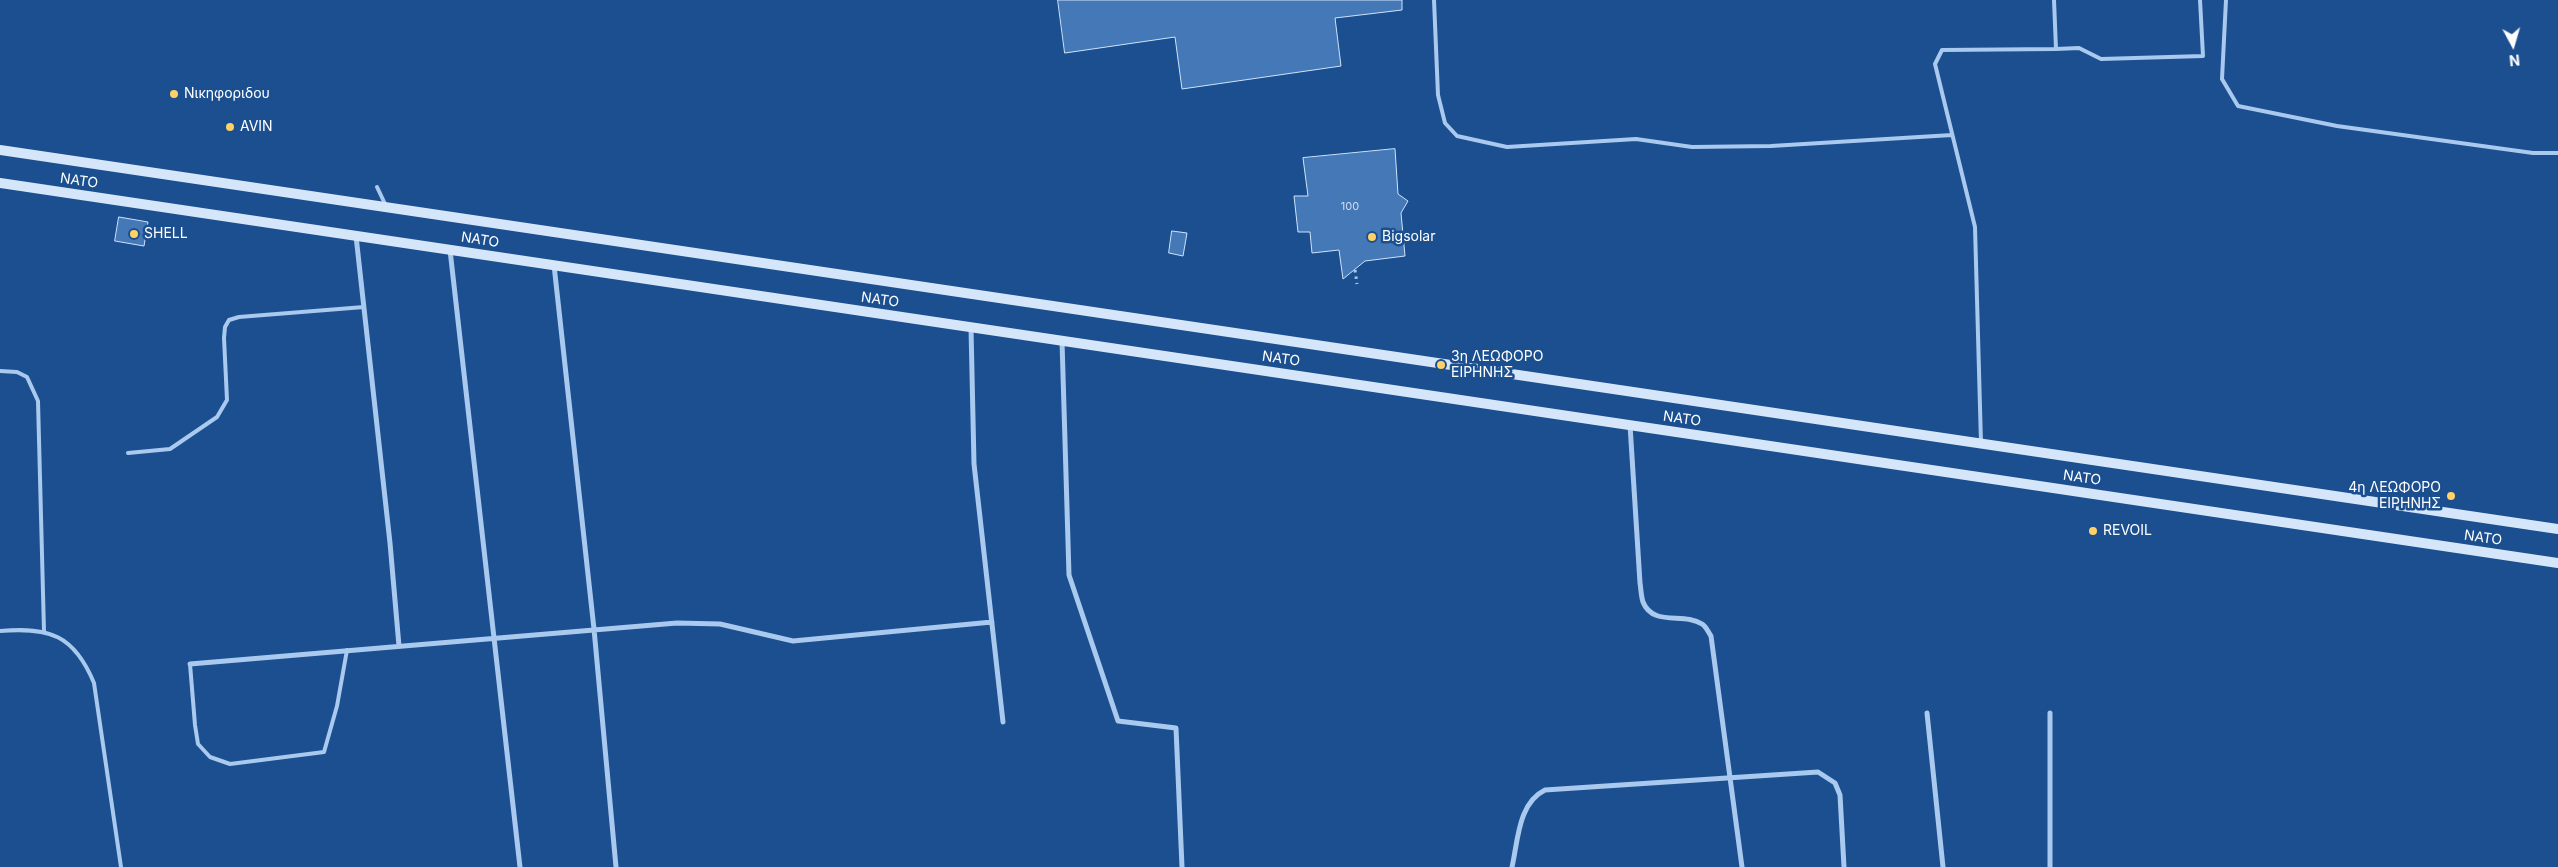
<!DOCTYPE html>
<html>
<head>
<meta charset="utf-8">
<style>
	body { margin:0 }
	#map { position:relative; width:2558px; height:867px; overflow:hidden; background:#1b4f8f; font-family:Inter,sans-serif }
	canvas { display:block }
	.north { position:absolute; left:2488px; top:20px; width:50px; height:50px; -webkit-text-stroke:4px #1b4f8f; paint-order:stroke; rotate:174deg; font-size:14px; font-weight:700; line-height:20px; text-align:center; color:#fff }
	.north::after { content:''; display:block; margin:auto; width:18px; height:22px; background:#fff; clip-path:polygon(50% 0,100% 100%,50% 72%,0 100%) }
</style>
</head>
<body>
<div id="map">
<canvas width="2558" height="867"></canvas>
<div class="north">N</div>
</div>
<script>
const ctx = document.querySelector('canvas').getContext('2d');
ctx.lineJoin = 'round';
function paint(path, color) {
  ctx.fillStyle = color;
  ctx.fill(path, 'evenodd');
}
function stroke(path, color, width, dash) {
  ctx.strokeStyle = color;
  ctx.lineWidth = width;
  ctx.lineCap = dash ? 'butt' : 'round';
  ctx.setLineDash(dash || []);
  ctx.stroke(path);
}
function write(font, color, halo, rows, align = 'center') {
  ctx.font = font + ' Inter,sans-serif';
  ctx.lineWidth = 5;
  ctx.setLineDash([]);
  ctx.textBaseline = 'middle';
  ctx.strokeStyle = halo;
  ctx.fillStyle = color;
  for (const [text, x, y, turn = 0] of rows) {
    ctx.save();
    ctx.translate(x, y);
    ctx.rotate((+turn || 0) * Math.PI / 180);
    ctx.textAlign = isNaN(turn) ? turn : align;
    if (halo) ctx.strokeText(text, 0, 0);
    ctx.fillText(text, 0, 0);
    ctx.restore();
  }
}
const building = new Path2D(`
	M 1058,0 L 1402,0 L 1402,10 L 1335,18 L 1341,66 L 1182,89 L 1175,37 L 1065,53 Z
	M 1395,149 L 1398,194 L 1408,201 L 1401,213 L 1405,256 L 1365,261 L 1343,279 L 1339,250 L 1312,253 L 1310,232 L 1298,232 L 1294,196 L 1308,196 L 1303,158 Z
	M 119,217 L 148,222 L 144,246 L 115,241 Z
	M 1172,231 L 1187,233 L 1183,256 L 1169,253 Z`);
paint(building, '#4478b7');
stroke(building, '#cfe3fa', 1);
stroke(new Path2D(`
	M 1355,270 L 1357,284`), '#a9c9ee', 3, [2.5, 4]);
stroke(new Path2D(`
	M 1434,0 L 1438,95 L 1445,123 L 1457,136 L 1507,147 L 1636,139 L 1692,147 L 1771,146 L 1952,135
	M 2226,0 L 2222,79 L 2238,106 L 2337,126 L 2533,153 L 2558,153
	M 2056,49 L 2079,48 L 2101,59 L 2203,56 L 2200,0
	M 377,187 L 386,206
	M 0,371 L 17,372 L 27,377 L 38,401 L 44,631
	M 1981,443 L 1975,227 L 1935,64 L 1942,50 L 2056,49 L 2054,0
	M 128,453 L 170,449 L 217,417 L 227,400 L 224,338 L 225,327 L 229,320 L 239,317 L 364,307
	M 0,631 C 50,627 74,635 94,683 L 121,867
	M 190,664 L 195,725 L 198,744 L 210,757 L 230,764 L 324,752 L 337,706 L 347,650`), '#a9c9ee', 4);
stroke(new Path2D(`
	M 356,236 L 390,543 L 399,646
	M 450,250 L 520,867
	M 554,265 L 594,629 L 616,867
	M 971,328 L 974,464 L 1003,722
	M 1062,341 L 1069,575 L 1118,721 L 1176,728 L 1182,867
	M 1630,425 L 1640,583 C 1641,589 1641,596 1643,602 C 1653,627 1684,612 1702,624 C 1706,626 1708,632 1711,636 L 1742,867
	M 190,664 L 677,623 L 720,624 L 793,641 L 992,622
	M 1927,713 L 1943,867
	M 1512,867 C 1518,841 1518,803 1545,790 L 1818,772 L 1835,783 L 1840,795 L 1844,867
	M 2050,867 L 2050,713`), '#a9c9ee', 5);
stroke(new Path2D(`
	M 0,150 L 2558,529
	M 0,183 L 2558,563`), '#d6e6fa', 10);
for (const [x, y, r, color] of [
	[174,94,5,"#ffd166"],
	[230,127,5,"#ffd166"],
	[134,234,5,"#ffd166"],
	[1372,237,5,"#ffd166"],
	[1441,365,5,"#ffd166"],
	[2451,496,5,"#ffd166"],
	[2093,531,5,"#ffd166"]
]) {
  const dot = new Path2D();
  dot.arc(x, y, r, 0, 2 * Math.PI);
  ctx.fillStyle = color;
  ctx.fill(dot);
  stroke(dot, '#1b4f8f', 2);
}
write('11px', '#d0dded', null, [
	["100",1350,207]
]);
write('14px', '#fff', '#1b4f8f', [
	["Νικηφοριδου",184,94],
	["AVIN",240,127],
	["SHELL",144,234],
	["Bigsolar",1382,237],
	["3η ΛΕΩΦΟΡΟ",1451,357],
	["ΕΙΡΗΝΗΣ",1451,373],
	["4η ΛΕΩΦΟΡΟ",2441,488,"right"],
	["ΕΙΡΗΝΗΣ",2441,504,"right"],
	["REVOIL",2103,531]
], 'left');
write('14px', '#fff', '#1b4f8f', [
	["ΝΑΤΟ",79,181,8],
	["ΝΑΤΟ",480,240,9],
	["ΝΑΤΟ",880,300,8],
	["ΝΑΤΟ",1281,359,8],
	["ΝΑΤΟ",1682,419,8],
	["ΝΑΤΟ",2082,478,8],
	["ΝΑΤΟ",2483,538,8]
]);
</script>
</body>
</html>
